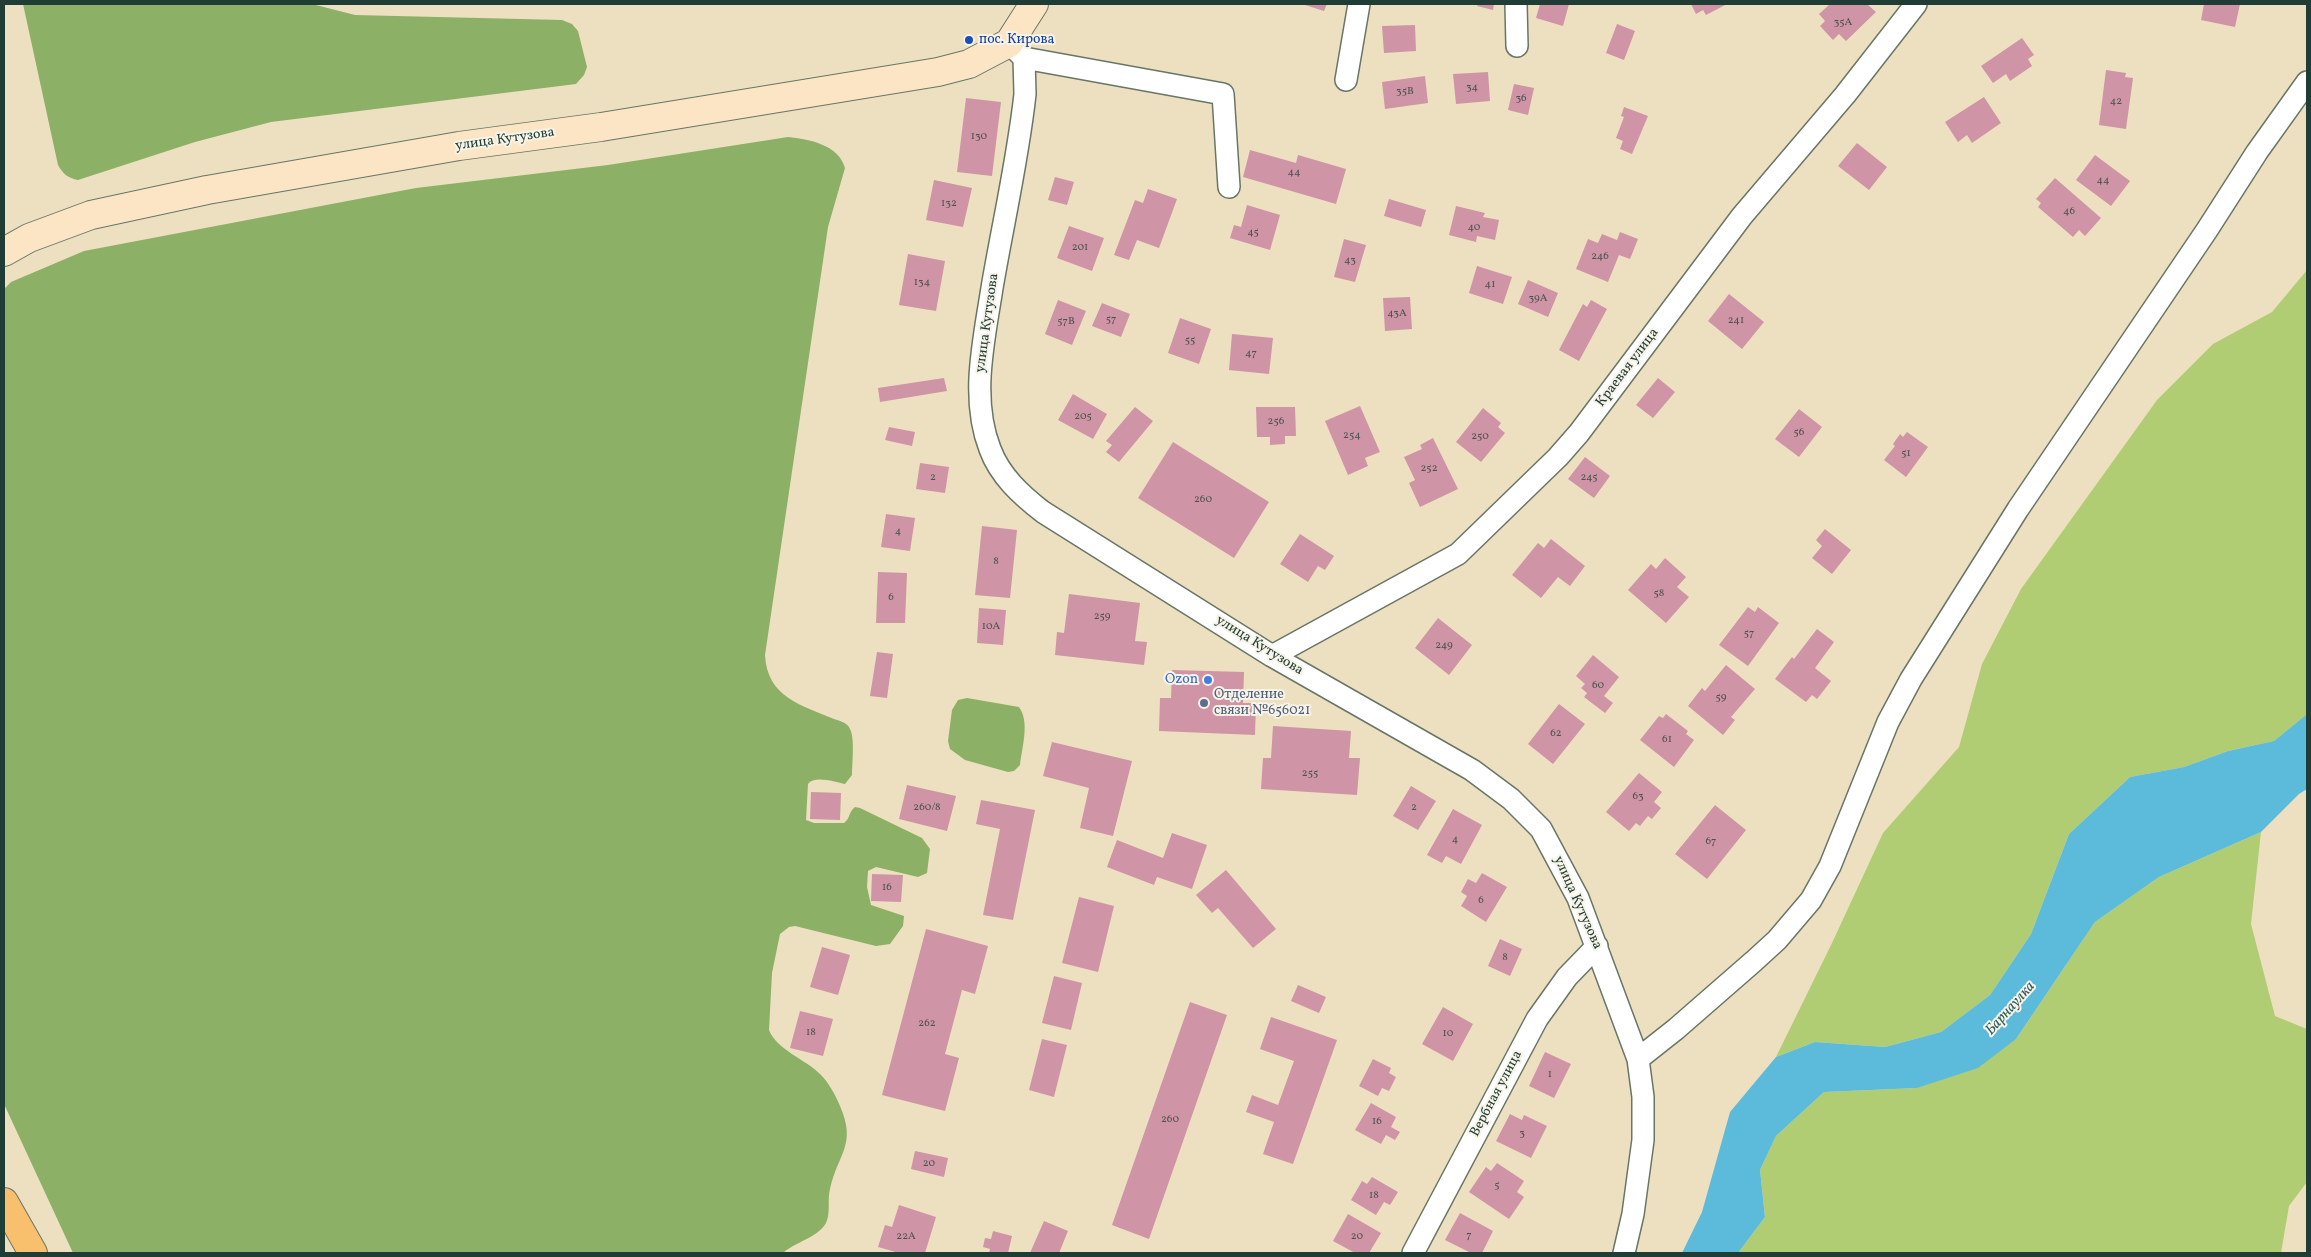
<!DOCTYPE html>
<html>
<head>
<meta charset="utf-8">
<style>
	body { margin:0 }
	#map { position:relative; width:2311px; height:1257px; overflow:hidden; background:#ede0c0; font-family:Vollkorn,serif }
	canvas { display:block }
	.frame { position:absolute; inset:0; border:5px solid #1f3d34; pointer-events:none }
</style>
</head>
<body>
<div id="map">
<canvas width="2311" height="1257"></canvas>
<div class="frame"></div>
</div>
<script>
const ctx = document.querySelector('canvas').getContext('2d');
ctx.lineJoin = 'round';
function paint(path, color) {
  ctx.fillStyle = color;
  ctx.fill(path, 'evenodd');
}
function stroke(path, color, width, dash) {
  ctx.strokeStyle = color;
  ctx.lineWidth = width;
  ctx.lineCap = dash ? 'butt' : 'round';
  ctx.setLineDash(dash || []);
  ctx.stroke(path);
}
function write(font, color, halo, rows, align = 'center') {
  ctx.font = font + ' Vollkorn,serif';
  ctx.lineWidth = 4;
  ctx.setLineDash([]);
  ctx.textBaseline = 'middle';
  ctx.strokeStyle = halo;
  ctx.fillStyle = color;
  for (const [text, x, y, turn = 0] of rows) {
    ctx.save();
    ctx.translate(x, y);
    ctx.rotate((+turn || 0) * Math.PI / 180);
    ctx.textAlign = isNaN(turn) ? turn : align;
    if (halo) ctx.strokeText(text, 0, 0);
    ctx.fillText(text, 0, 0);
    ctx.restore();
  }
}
paint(new Path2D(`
	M 2307,270 L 2307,714 L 2274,741 L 2228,751 L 2184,767 L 2130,777 L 2069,834 L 2031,934 L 1990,995 L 1941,1032 L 1885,1047 L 1815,1042 L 1776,1057 L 1832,943 L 1883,833 L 1959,747 L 1982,664 L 2021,589 L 2157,400 L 2213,344 L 2272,312 Z
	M 2261,832 L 2251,924 L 2275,1016 L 2307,1029 L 2307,1182 L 2289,1206 L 2281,1253 L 1738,1253 L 1765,1217 L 1760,1170 L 1776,1136 L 1824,1092 L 1917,1088 L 2016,1039 L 2095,922 L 2159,877 Z`), '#b1cd74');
paint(new Path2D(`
	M 23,4 L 312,4 L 355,15 L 562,20 L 572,24 L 578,31 L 587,67 L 584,75 L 576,84 L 271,122 L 195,142 L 78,180 C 68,178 63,174 58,165 Z
	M 788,137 C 809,139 839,145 845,168 L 828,227 L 765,655 C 767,697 801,705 834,719 C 840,721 848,723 850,729 C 855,738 852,764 852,775 L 845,784 C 835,782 815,775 808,784 L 806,820 L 814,823 L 844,823 C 850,819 849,811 855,807 L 860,808 L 922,838 L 930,849 L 927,873 L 918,877 L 876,867 L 868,871 L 867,887 L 871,905 L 904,916 L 903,926 L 890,944 L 876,946 L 795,926 L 789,927 L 780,934 L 772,973 L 769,1030 C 777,1050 805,1059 820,1074 C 829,1083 835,1094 840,1106 C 857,1145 838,1153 830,1189 C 827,1200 831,1212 826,1223 C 817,1238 795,1242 783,1253 L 73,1253 L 4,1104 L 4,289 L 11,282 L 84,251 L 416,188 L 608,165 Z
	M 967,698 L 1019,707 C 1030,722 1022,747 1020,765 L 1014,771 L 1008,772 L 965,760 L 950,749 L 948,741 L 952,710 L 958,700 Z`), '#8cb066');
paint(new Path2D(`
	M 2307,714 L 2307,789 L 2299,794 L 2261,832 L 2159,877 L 2095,922 L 2016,1039 L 1978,1068 L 1917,1088 L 1824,1092 L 1776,1136 L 1760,1170 L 1765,1217 L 1738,1253 L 1682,1253 L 1702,1212 L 1730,1112 L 1776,1057 L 1815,1042 L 1885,1047 L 1941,1032 L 1990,995 L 2031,934 L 2069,834 L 2130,777 L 2184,767 L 2228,751 L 2274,741 Z`), '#5cbbda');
paint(new Path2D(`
	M 1305,4 L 1327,4 L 1324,11 L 1305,5 Z
	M 1478,4 L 1494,4 L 1493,10 L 1477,6 Z
	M 1540,4 L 1569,4 L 1563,26 L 1536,18 Z
	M 1691,4 L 1727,4 L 1706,15 L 1703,10 L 1696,14 Z
	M 1830,4 L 1867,4 L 1876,12 L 1846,41 L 1839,34 L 1833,40 L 1820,26 L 1825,21 L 1819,14 Z
	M 2204,4 L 2240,4 L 2235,27 L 2201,20 Z
	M 1617,24 L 1635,31 L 1624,60 L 1606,53 Z
	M 1415,25 L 1416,51 L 1384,53 L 1382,26 Z
	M 2022,38 L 2034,55 L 2028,59 L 2032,66 L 2010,81 L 2006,74 L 1993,83 L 1981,66 Z
	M 2106,70 L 2126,73 L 2125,77 L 2133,78 L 2126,129 L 2099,125 Z
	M 1488,72 L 1490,101 L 1456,104 L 1453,74 Z
	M 1425,76 L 1428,103 L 1385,109 L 1382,82 Z
	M 1514,84 L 1534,88 L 1528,115 L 1508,110 Z
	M 1984,97 L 2001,123 L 1972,143 L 1967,135 L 1958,142 L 1945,122 Z
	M 966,98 L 1001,102 L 992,176 L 957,172 Z
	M 1624,107 L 1648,116 L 1632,154 L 1620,149 L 1623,141 L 1616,138 L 1624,117 L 1621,116 Z
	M 1857,143 L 1887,167 L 1869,190 L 1838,166 Z
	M 1250,150 L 1296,163 L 1298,155 L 1346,169 L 1336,204 L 1243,177 Z
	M 2095,155 L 2130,181 L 2111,206 L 2076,180 Z
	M 1055,177 L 1074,182 L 1067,205 L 1048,200 Z
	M 2055,178 L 2101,218 L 2085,236 L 2079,230 L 2073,237 L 2038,207 L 2041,203 L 2036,199 Z
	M 934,180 L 972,188 L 963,227 L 926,220 Z
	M 1148,189 L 1177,199 L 1159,248 L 1137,240 L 1129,260 L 1114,255 L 1135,200 L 1143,203 Z
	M 1389,199 L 1426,210 L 1421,227 L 1384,216 Z
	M 1247,205 L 1280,215 L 1270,250 L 1230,238 L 1234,225 L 1241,227 Z
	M 1456,206 L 1485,213 L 1483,217 L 1499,220 L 1495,240 L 1477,236 L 1476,242 L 1449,235 Z
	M 1069,226 L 1104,238 L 1092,271 L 1057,258 Z
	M 1620,232 L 1638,239 L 1630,259 L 1619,255 L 1608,282 L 1576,269 L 1588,239 L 1598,243 L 1602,234 L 1617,240 Z
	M 1344,239 L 1366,245 L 1355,282 L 1334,277 Z
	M 908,254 L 945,261 L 936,311 L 899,305 Z
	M 1477,266 L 1512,277 L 1503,304 L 1469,293 Z
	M 1528,280 L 1558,293 L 1548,317 L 1518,304 Z
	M 1729,294 L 1764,322 L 1742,349 L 1708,321 Z
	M 1410,297 L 1412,329 L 1385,331 L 1383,298 Z
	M 1058,300 L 1086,311 L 1072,345 L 1045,334 Z
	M 1591,300 L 1607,309 L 1579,361 L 1559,350 L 1583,304 L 1587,307 Z
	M 1102,303 L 1130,314 L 1121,337 L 1092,326 Z
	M 1180,318 L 1211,329 L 1199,364 L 1168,353 Z
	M 1232,334 L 1273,338 L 1269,374 L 1229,370 Z
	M 944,378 L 947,391 L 880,402 L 878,388 Z
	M 1658,378 L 1675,392 L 1653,418 L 1636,405 Z
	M 1073,394 L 1107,414 L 1093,439 L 1058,420 Z
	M 1360,406 L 1380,452 L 1365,458 L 1368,466 L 1348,475 L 1325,421 Z
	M 1135,407 L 1153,421 L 1119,462 L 1106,452 L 1112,445 L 1106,441 Z
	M 1256,407 L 1295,407 L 1296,436 L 1285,436 L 1285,444 L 1270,445 L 1270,437 L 1257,437 Z
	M 1483,408 L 1501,423 L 1498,427 L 1505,433 L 1481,462 L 1456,442 Z
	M 1799,409 L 1822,427 L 1799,457 L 1775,439 Z
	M 889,427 L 915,432 L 912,446 L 885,440 Z
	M 1907,432 L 1928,447 L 1906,477 L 1884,460 L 1895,446 L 1893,444 L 1900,434 L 1903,437 Z
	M 1433,438 L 1458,489 L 1420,507 L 1409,483 L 1415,480 L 1404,457 L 1422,449 L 1420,445 Z
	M 1173,442 L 1269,502 L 1234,558 L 1138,498 Z
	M 1585,457 L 1610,476 L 1594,498 L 1568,479 Z
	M 920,463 L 949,467 L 945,493 L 916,489 Z
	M 886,514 L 915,518 L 910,551 L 881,547 Z
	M 982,526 L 1017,530 L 1010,598 L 975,595 Z
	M 1825,529 L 1851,550 L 1832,574 L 1812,558 L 1822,546 L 1816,540 Z
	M 1300,534 L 1334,556 L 1325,570 L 1318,566 L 1308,582 L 1280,564 Z
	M 1551,539 L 1585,566 L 1570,586 L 1558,577 L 1541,598 L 1512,575 L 1538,543 L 1544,548 Z
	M 1665,558 L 1686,577 L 1677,587 L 1689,597 L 1666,623 L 1628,590 L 1651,564 L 1656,569 Z
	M 878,572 L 907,573 L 905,623 L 876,623 Z
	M 1069,594 L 1140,603 L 1135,641 L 1147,642 L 1144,665 L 1055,655 L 1057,632 L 1064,633 Z
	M 1748,607 L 1755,612 L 1758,607 L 1779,623 L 1748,666 L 1719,645 Z
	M 979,608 L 1006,610 L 1003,645 L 977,643 Z
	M 1438,618 L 1472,645 L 1449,675 L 1415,648 Z
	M 1817,629 L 1834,642 L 1815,668 L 1831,681 L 1817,699 L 1812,695 L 1806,702 L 1775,679 L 1792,657 L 1794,659 Z
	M 877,652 L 893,654 L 887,698 L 870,696 Z
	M 1593,655 L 1619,677 L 1604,696 L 1613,703 L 1605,713 L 1584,697 L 1587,693 L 1581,688 L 1585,684 L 1576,676 Z
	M 1726,665 L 1755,689 L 1731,717 L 1735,720 L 1723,735 L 1688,706 L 1702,688 L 1705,691 Z
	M 1172,670 L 1244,672 L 1243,703 L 1256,703 L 1255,735 L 1159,731 L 1160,698 L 1171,698 Z
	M 1559,704 L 1585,724 L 1553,764 L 1528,744 Z
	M 1666,714 L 1688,731 L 1686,734 L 1694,740 L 1674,767 L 1640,740 L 1659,716 L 1663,718 Z
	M 1273,726 L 1351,731 L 1349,758 L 1360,758 L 1357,795 L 1261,789 L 1263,758 L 1271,758 Z
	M 1052,742 L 1132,761 L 1113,836 L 1080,828 L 1089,788 L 1043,776 Z
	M 1639,773 L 1662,792 L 1654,802 L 1661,808 L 1652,819 L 1648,816 L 1640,826 L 1636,823 L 1629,831 L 1606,812 Z
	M 907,785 L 956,796 L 947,831 L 899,819 Z
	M 1411,786 L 1436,801 L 1418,830 L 1393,816 Z
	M 811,792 L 841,793 L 840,820 L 810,819 Z
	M 981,800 L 1035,810 L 1013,920 L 983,915 L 1000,829 L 976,824 Z
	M 1715,805 L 1746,830 L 1707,879 L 1675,854 Z
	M 1453,809 L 1482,825 L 1461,864 L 1446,856 L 1442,863 L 1427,855 Z
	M 1172,833 L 1207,845 L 1192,889 L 1157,877 L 1154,885 L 1107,867 L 1117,840 L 1163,858 Z
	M 1226,870 L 1276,929 L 1253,948 L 1218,908 L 1212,913 L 1196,895 Z
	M 1482,873 L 1507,887 L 1486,922 L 1461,906 L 1467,896 L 1461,892 L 1468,879 L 1476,883 Z
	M 872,874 L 903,875 L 901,902 L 871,901 Z
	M 1079,897 L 1114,906 L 1098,972 L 1062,963 Z
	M 926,929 L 988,946 L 975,994 L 962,990 L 945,1054 L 959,1058 L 945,1111 L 882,1095 Z
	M 1500,939 L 1522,949 L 1510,976 L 1488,966 Z
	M 822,947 L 850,955 L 838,995 L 810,987 Z
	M 1054,976 L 1082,983 L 1071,1030 L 1042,1023 Z
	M 1298,985 L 1326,997 L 1319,1013 L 1291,1001 Z
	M 1190,1002 L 1227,1015 L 1149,1239 L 1112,1225 Z
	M 1443,1007 L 1473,1024 L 1453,1061 L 1422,1044 Z
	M 800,1011 L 833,1019 L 823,1056 L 790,1048 Z
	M 1271,1017 L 1337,1040 L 1293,1164 L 1263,1154 L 1274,1122 L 1246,1112 L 1252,1095 L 1278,1105 L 1294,1061 L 1260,1049 Z
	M 1042,1039 L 1067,1045 L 1054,1097 L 1029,1090 Z
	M 1545,1052 L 1571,1064 L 1554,1098 L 1529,1086 Z
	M 1373,1059 L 1391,1068 L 1389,1073 L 1396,1077 L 1389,1091 L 1382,1088 L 1378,1096 L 1359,1086 Z
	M 1371,1103 L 1396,1117 L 1391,1127 L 1400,1132 L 1395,1140 L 1386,1135 L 1381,1144 L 1355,1130 Z
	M 1510,1114 L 1522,1120 L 1524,1115 L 1547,1126 L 1531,1158 L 1496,1141 Z
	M 915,1151 L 948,1158 L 944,1177 L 911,1169 Z
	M 1497,1163 L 1524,1181 L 1517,1192 L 1524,1197 L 1509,1219 L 1469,1192 L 1486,1167 L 1491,1171 Z
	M 1372,1177 L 1398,1192 L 1390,1205 L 1384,1202 L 1376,1215 L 1351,1200 L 1362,1181 L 1367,1184 Z
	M 899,1205 L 936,1217 L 925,1253 L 899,1253 L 878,1247 L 885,1225 L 892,1227 Z
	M 1460,1213 L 1493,1231 L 1482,1253 L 1471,1253 L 1445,1240 Z
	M 1348,1214 L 1381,1233 L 1369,1253 L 1355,1253 L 1333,1241 Z
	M 1044,1221 L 1068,1231 L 1059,1253 L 1030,1253 Z
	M 993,1231 L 1012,1236 L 1008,1253 L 989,1253 L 990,1249 L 983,1247 L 985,1238 L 991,1239 Z`), '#cf94a6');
const street = new Path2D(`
	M 1516,4 L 1517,46
	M 1009,43 L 1024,58 L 1025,94 C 1018,159 1003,223 992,288 C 984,340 970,398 990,449 C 1000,476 1021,495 1043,512 L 1272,656 L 1472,770 L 1511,799 L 1541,829 L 1578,898 L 1638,1059 L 1643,1097 L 1643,1140 L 1633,1214 L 1624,1253
	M 1024,58 L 1223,94 L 1229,187
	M 1346,80 L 1359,4
	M 1272,656 L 1458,554 L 1558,457 L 1579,433 L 1742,216 L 1845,95 L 1916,4
	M 1638,1059 L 1676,1029 L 1754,961 L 1777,940 L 1811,900 L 1830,866 L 1888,722 L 1911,679 L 2018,509 L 2207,230 L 2257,152 L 2307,82
	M 1413,1253 L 1537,1019 L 1567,977 L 1597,946`);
const secondary = new Path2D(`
	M 4,252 L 29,238 L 91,215 L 207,190 L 459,146 L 601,127 L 938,72 L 969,64 L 1009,43 L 1034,4`);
const highway = new Path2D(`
	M 4,1202 L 33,1253`);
stroke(street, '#677665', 24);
stroke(secondary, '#677665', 30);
stroke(highway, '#677665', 30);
stroke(street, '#fff', 21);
stroke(secondary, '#fce5c4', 28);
stroke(highway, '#f8bf6c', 28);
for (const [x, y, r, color] of [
	[969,40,5,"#1a4fb4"],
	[1208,680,5,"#3f7fe0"],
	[1204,703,5,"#5c6f8a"]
]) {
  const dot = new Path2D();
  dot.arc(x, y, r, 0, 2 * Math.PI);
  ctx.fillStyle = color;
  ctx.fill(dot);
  stroke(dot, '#f7f3e8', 2);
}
write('11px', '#4b5350', null, [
	["35А",1843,23],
	["34",1472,88],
	["35В",1405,92],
	["36",1521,99],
	["42",2116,102],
	["130",979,137],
	["44",1294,173],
	["44",2103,181],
	["132",949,204],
	["46",2069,212],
	["40",1474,228],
	["45",1253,233],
	["201",1080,248],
	["246",1600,257],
	["43",1350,261],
	["134",922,283],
	["41",1490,285],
	["39А",1538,299],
	["43А",1397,314],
	["57",1111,320],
	["241",1736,321],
	["57В",1066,322],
	["55",1190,341],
	["47",1251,354],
	["205",1083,417],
	["256",1276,422],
	["56",1799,433],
	["254",1352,436],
	["250",1480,437],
	["51",1906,454],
	["252",1429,469],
	["2",933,478],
	["245",1589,478],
	["260",1203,500],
	["4",898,532],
	["8",996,562],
	["58",1659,594],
	["6",891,598],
	["259",1102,617],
	["10А",991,627],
	["57",1749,634],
	["249",1444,646],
	["60",1598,686],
	["59",1721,698],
	["62",1556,734],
	["61",1667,740],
	["255",1310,774],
	["63",1638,797],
	["260/8",927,808],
	["2",1414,808],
	["4",1455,840],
	["67",1711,842],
	["16",887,888],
	["6",1481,901],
	["8",1505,958],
	["262",927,1024],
	["18",811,1033],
	["10",1448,1034],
	["1",1550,1075],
	["260",1170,1120],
	["16",1377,1122],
	["3",1522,1134],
	["20",929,1164],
	["5",1497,1186],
	["18",1374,1196],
	["7",1469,1236],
	["22А",906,1237],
	["20",1357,1237]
]);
write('14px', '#164399', '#f7f3e8', [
	["пос. Кирова",979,40]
], 'left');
write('14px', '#1f3d34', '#f7f3e8', [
	["улица Кутузова",505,140,-8],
	["улица Кутузова",988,323,-82],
	["Краевая улица",1628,368,-53],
	["улица Кутузова",1259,646,32],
	["улица Кутузова",1577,903,66],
	["Вербная улица",1497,1094,-62]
]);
write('14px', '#366cbe', '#f7f3e8', [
	["Ozon",1198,680]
], 'right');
write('14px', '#4e5e75', '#f7f3e8', [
	["Отделение",1214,695],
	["связи №656021",1214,711]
], 'left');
write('italic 15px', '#2e5c5e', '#f7f3e8', [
	["Барнаулка",2011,1009,-48]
]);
</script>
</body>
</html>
